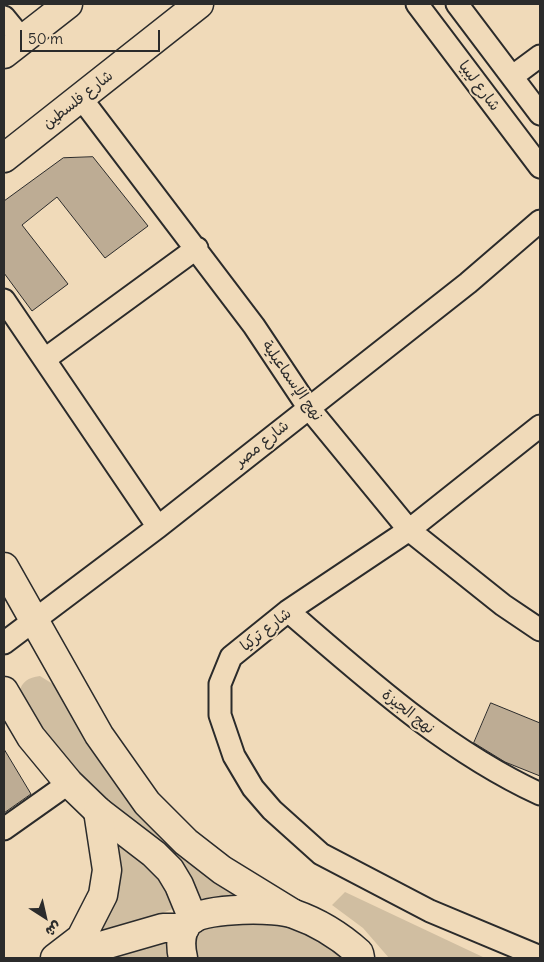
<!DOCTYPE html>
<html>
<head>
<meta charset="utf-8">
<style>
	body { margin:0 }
	#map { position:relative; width:544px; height:962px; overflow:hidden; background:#f0dab9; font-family:Delius,"Playpen Sans Arabic",sans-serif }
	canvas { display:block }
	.frame { position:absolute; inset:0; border:5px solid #2b2b2b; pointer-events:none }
	.north { position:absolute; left:20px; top:892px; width:50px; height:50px; -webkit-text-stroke:4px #f0dab9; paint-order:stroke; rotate:145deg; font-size:14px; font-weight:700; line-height:20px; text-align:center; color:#2b2b2b }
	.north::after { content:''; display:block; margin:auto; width:18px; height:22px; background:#2b2b2b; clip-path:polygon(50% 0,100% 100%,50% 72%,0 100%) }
	.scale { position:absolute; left:20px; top:30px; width:140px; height:22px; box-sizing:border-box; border:2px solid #2b2b2b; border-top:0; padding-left:6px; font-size:15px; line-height:18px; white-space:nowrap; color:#2b2b2b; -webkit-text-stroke:4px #f0dab9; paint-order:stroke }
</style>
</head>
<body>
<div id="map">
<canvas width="544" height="962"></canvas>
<div class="frame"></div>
<div class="north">ش</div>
<div class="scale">50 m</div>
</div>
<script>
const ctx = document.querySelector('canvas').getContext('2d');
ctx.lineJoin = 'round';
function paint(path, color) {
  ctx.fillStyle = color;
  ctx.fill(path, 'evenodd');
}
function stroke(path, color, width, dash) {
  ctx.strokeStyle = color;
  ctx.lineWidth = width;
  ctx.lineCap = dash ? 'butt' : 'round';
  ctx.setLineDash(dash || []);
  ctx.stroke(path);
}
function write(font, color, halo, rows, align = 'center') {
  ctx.font = font + ' Delius,"Playpen Sans Arabic",sans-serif';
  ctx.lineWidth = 4;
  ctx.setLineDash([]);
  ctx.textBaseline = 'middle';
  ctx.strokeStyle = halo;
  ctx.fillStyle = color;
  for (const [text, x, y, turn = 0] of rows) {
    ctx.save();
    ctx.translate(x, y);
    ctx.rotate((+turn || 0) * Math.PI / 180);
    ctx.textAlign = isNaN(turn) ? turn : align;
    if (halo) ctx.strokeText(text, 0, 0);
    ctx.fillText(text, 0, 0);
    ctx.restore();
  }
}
paint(new Path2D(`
	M 40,676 L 56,686 L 248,893 L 190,900 L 39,732 L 19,693 C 22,681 28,678 40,676 Z
	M 112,833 L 147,859 L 178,907 L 97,938 L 107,918 L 116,887 Z
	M 345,892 L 485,958 L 389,958 L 363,928 L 332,905 Z
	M 216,919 L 300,924 L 351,958 L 198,958 C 191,940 202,928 216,919 Z
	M 169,938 L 168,958 L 100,958 Z`), '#d0bea1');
const building = new Path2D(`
	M 93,157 L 148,226 L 105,258 L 57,197 L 22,225 L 68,284 L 32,311 L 4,273 L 4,201 L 63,158 Z
	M 491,703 L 540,723 L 540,776 L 505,762 L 474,743 Z
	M 4,749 L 31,794 L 4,813 Z`);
paint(building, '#bdac94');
stroke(building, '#2b2b2b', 1);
const street = new Path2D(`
	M 417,4 L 540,167
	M 457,4 L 540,114
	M 4,17 L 22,39
	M 513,76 L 540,56
	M 81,98 L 254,326 L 308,407 L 409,530 L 503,605 L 540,630
	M 4,300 L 158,527
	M 45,359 L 197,248
	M 540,426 L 409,530 L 288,611 L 231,657 L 220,684 L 220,715 L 234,756 L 253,788 L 272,810 L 321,854 L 430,911 L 540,957
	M 288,611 C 367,679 445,750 540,794
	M 4,643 L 158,527 L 468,283 L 540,221
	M 4,829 L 69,783`);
const secondary = new Path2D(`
	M 4,54 L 68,4
	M 4,158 L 199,4
	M 4,567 L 99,735 L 147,803 L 186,842 L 222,870 L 292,913
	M 4,691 L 31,737 L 69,783 L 98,811 L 154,854 L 170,870 L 179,885 L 193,919`);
const highway = new Path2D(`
	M 63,957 L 163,928 L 185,928
	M 55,958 L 81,938 L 103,895 L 107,870 L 98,811
	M 183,958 C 180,945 180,928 192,919 C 208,908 276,907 294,914 C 320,923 339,935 359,953 L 360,958`);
stroke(street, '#2b2b2b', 25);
stroke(secondary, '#2b2b2b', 31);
stroke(highway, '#2b2b2b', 31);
stroke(street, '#f0dab9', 21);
stroke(secondary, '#f0dab9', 28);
stroke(highway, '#f0dab9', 28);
write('15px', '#2b2b2b', '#f0dab9', [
	["شارع ليبيا",479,86,53],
	["شارع فلسطين",78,100,-38],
	["نهج الإسماعيلية",292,381,55],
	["شارع مصر",262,444,-39],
	["شارع تركيا",266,630,-38],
	["نهج الجيزة",408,712,38]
]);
</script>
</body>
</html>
